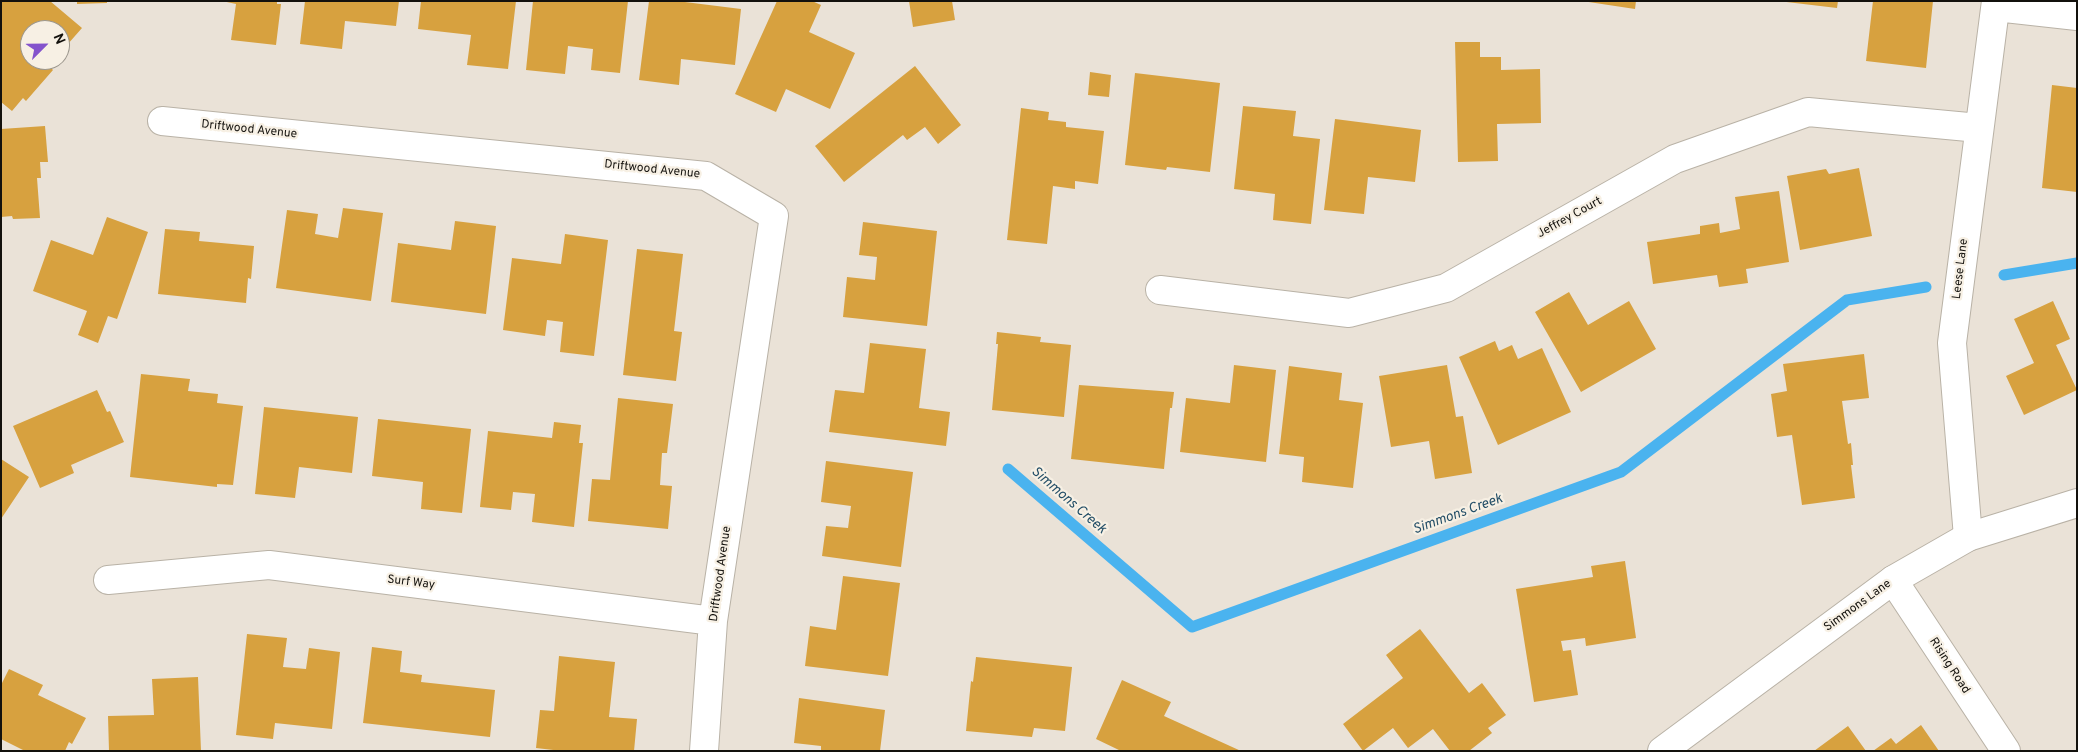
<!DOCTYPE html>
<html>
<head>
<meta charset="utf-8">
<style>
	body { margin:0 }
	#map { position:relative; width:2078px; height:752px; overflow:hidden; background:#eae2d7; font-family:Overpass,sans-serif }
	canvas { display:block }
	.frame { position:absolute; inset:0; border:2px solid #13110d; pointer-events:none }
	.north { position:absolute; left:20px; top:20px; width:50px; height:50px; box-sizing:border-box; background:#f7f0e4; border:1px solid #9c978e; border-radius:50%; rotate:67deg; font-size:14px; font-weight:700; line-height:20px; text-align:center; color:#13110d }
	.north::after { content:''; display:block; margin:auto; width:18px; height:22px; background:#8453cc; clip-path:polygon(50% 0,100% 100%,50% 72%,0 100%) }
</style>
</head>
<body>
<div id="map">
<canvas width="2078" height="752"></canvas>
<div class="frame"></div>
<div class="north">N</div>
</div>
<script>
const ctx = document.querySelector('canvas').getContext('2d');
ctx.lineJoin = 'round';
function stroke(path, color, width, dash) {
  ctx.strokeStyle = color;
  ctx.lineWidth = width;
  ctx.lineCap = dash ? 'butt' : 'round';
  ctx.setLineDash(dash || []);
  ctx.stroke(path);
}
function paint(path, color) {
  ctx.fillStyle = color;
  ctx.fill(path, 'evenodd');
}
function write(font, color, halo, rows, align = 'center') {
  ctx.font = font + ' Overpass,sans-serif';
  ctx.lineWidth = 4.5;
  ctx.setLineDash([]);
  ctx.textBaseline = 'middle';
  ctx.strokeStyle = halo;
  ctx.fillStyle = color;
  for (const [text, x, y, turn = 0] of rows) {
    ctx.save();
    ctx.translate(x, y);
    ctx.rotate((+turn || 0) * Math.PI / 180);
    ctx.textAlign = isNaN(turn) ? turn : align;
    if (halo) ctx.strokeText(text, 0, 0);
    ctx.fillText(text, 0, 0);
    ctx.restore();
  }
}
stroke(new Path2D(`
	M 2004,275 L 2077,263
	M 1008,469 L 1192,627 L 1621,472 L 1847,300 L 1926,287`), '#4ab3ef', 11);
paint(new Path2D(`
	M 1,1 L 50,1 L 82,28 L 60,53 L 60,30 L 30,30 L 30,60 L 54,60 L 49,66 L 53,70 L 26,101 L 23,98 L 12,111 L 1,102 Z
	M 77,1 L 107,1 L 107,3 L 77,4 Z
	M 222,1 L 277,1 L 277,4 L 281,4 L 276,45 L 231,40 L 236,4 Z
	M 305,1 L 399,1 L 396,26 L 345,21 L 342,49 L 300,44 Z
	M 421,1 L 516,1 L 508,69 L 467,65 L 471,35 L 418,29 Z
	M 533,1 L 628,1 L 620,73 L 591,70 L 593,49 L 568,46 L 565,74 L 526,70 Z
	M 649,1 L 677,1 L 741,9 L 735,65 L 681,59 L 679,85 L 639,80 Z
	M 777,1 L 812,1 L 821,5 L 809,32 L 855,53 L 830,109 L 786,89 L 776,112 L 735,94 Z
	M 909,1 L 952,1 L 955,20 L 913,27 Z
	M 1582,1 L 1636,1 L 1635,9 Z
	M 1778,1 L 1838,1 L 1837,8 Z
	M 1873,1 L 1933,1 L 1926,68 L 1866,61 Z
	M 1455,42 L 1480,42 L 1480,57 L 1501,57 L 1501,70 L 1540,69 L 1541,123 L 1497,124 L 1498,161 L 1458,162 Z
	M 915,66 L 961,125 L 938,144 L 925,127 L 907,140 L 903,135 L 844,182 L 815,146 Z
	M 1090,72 L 1111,75 L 1109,97 L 1088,95 Z
	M 1135,73 L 1220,83 L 1210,172 L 1167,167 L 1166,170 L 1125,165 Z
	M 2052,85 L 2077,88 L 2077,192 L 2042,188 Z
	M 1243,106 L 1296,111 L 1293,136 L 1320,139 L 1311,224 L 1273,220 L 1275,194 L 1234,189 Z
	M 1021,108 L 1049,112 L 1048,120 L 1066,122 L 1066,127 L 1104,131 L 1098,184 L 1075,181 L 1075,189 L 1053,186 L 1047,244 L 1007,240 Z
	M 1335,119 L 1421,130 L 1415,182 L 1368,177 L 1364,214 L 1324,210 Z
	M 45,126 L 48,162 L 40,162 L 41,178 L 37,178 L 40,218 L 13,219 L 12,216 L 1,217 L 1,129 Z
	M 1859,168 L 1872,236 L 1800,250 L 1787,176 L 1826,169 L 1829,174 Z
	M 1779,191 L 1789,262 L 1746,269 L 1748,283 L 1719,287 L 1717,275 L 1653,284 L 1647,242 L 1700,234 L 1700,226 L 1719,223 L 1720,233 L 1740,229 L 1735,197 Z
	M 343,208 L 383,213 L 371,301 L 276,288 L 287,210 L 318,214 L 315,234 L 338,238 Z
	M 107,217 L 148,232 L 117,319 L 108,316 L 98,343 L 78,335 L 87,311 L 33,291 L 51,240 L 93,255 Z
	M 455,221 L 496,226 L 486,314 L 391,302 L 398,243 L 451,250 Z
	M 863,222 L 937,231 L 927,326 L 843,317 L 847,277 L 875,280 L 877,257 L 859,255 Z
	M 165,229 L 200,232 L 199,241 L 254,246 L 251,279 L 248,278 L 246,303 L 158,294 Z
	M 565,234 L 608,240 L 594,356 L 560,352 L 563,322 L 547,320 L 545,336 L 503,330 L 512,258 L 561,264 Z
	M 637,249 L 683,254 L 674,331 L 682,332 L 676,381 L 623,375 Z
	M 1569,292 L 1588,325 L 1629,301 L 1656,349 L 1581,392 L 1535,312 Z
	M 2053,301 L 2070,339 L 2056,345 L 2077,390 L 2024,415 L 2006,376 L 2034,363 L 2014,319 Z
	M 997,332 L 1041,337 L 1040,342 L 1071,345 L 1064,417 L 992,410 L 998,344 L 996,344 Z
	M 1495,341 L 1499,351 L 1512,345 L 1518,359 L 1542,348 L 1571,412 L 1498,445 L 1459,357 Z
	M 870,343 L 926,349 L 919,408 L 950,412 L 946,446 L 829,432 L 835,390 L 864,393 Z
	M 1864,354 L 1869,398 L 1842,401 L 1848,444 L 1851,443 L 1853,465 L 1851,465 L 1855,498 L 1802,505 L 1792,435 L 1777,437 L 1771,394 L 1787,391 L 1783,364 Z
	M 1234,365 L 1276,370 L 1266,462 L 1180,452 L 1186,398 L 1230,403 Z
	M 1447,365 L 1456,417 L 1463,416 L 1472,473 L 1435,479 L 1429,441 L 1391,447 L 1379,376 Z
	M 1289,366 L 1342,373 L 1339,400 L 1363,403 L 1353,488 L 1302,482 L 1304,457 L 1279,454 Z
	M 141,374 L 190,379 L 188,391 L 218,394 L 217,403 L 243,406 L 233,485 L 217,484 L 217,487 L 130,477 Z
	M 1079,385 L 1174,392 L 1172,408 L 1170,408 L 1164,469 L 1071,459 Z
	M 97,390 L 107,412 L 110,411 L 124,442 L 71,465 L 74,473 L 40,488 L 13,426 Z
	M 618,398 L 673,404 L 667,453 L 662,453 L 660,485 L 672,486 L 668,529 L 588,521 L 592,479 L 610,480 Z
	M 264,407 L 358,417 L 352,473 L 299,467 L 295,498 L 255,494 Z
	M 378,419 L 471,429 L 462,513 L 421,509 L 423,482 L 372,476 Z
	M 554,422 L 581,425 L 579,443 L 583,443 L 574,527 L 532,522 L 535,494 L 513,492 L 511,510 L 480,507 L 488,431 L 552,438 Z
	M 1,459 L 29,477 L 1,519 Z
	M 826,461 L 913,472 L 901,567 L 822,556 L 826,526 L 848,528 L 851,506 L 821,502 Z
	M 1625,561 L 1636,638 L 1586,646 L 1585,638 L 1561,641 L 1563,651 L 1571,650 L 1578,695 L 1534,702 L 1516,589 L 1593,577 L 1591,566 Z
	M 843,576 L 900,583 L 888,676 L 805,666 L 810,626 L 836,630 Z
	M 1420,629 L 1469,693 L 1482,683 L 1506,715 L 1488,728 L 1492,733 L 1469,751 L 1450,751 L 1433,729 L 1408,748 L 1393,728 L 1363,751 L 1343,724 L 1403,678 L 1386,655 Z
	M 247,634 L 287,638 L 283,667 L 306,669 L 309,648 L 340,652 L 332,729 L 275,723 L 273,739 L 236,735 Z
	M 372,647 L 402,651 L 400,672 L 422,675 L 421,682 L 495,690 L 490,737 L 363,723 Z
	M 559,656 L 615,662 L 609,717 L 637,719 L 634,751 L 562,751 L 536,748 L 540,710 L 554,711 Z
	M 976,657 L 1072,667 L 1065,731 L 1034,728 L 1032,737 L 966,731 L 971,681 L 973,682 Z
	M 9,669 L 43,685 L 38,695 L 86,718 L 72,744 L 69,742 L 65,751 L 25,751 L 1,739 L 1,685 Z
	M 198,677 L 201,751 L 109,751 L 108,716 L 154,715 L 152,679 Z
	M 1122,680 L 1171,702 L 1164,716 L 1241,751 L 1121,751 L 1096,739 Z
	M 799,698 L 885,710 L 880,751 L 821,751 L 821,746 L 794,743 Z
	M 1921,725 L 1939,751 L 1873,751 L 1891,738 L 1896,744 Z
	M 1848,726 L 1866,751 L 1814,751 Z`), '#d7a13f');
const minor = new Path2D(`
	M 1996,7 L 2077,16
	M 162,121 L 706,176 L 774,216 L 713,621 L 704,751
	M 1160,290 L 1349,313 L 1446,288 L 1675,159 L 1808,112 L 1979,128
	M 1968,537 L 1952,343 L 1996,1
	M 108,580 L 269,565 L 713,621
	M 1893,580 L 2006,751`);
const tertiary = new Path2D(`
	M 1662,751 L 1893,580 L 1968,537 L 2077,503`);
stroke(minor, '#b9b2a6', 30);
stroke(tertiary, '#b9b2a6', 30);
stroke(minor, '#fff', 28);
stroke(tertiary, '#fff', 28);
write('12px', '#13110d', '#f7f0e4', [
	["Driftwood Avenue",249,130,6],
	["Driftwood Avenue",652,170,6],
	["Jeffrey Court",1570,218,-29],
	["Leese Lane",1961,269,-83],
	["Driftwood Avenue",721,574,-82],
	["Surf Way",411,583,7],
	["Simmons Lane",1858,606,-36],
	["Rising Road",1949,666,57]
]);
write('italic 14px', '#234e67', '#f7f0e4', [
	["Simmons Creek",1068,501,41],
	["Simmons Creek",1458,515,-20]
]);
</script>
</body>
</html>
